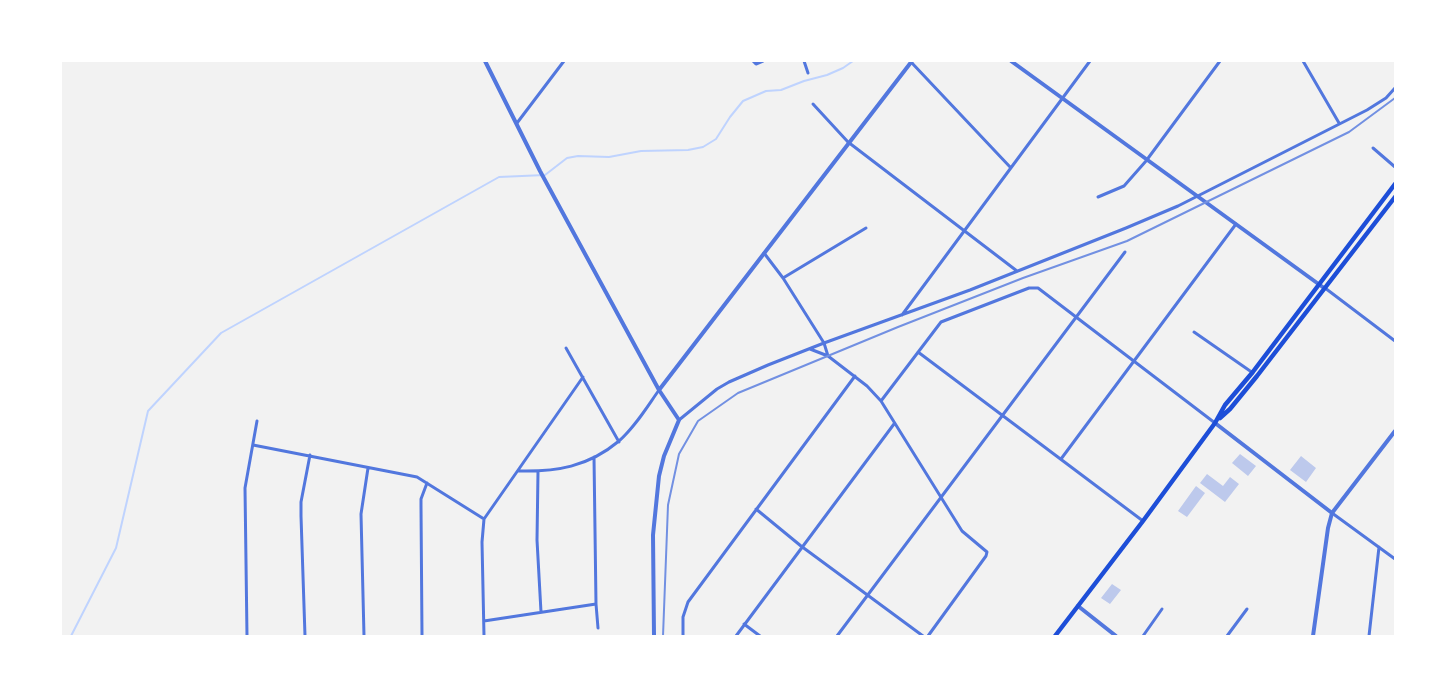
<!DOCTYPE html>
<html>
<head>
<meta charset="utf-8">
<style>
	body { margin:0 }
	#map { position:relative; width:1456px; height:697px; overflow:hidden; background:#f2f2f2; font-family:"Archivo Narrow",sans-serif }
	canvas { display:block }
	.frame { position:absolute; inset:0; border:62px solid #fff; pointer-events:none }
</style>
</head>
<body>
<div id="map">
<canvas width="1456" height="697"></canvas>
<div class="frame"></div>
</div>
<script>
const ctx = document.querySelector('canvas').getContext('2d');
ctx.lineJoin = 'round';
function stroke(path, color, width, dash) {
  ctx.strokeStyle = color;
  ctx.lineWidth = width;
  ctx.lineCap = dash ? 'butt' : 'round';
  ctx.setLineDash(dash || []);
  ctx.stroke(path);
}
function paint(path, color) {
  ctx.fillStyle = color;
  ctx.fill(path, 'evenodd');
}
stroke(new Path2D(`
	M 71,636 L 116,548 L 148,411 L 221,333 L 499,177 L 545,175 L 567,158 L 578,156 L 609,157 L 641,151 L 688,150 L 703,147 L 716,139 L 730,117 L 743,101 L 766,91 L 781,90 L 804,81 L 827,75 L 843,68 L 853,61`), '#bfd3fe', 2);
paint(new Path2D(`
	M 1240,454 L 1256,466 L 1248,476 L 1232,463 Z
	M 1301,456 L 1316,468 L 1306,482 L 1290,470 Z
	M 1207,474 L 1223,486 L 1230,477 L 1239,484 L 1225,502 L 1200,483 Z
	M 1196,486 L 1205,493 L 1187,517 L 1178,511 Z
	M 1112,584 L 1121,590 L 1110,604 L 1101,598 Z`), '#bdc9ec');
stroke(new Path2D(`
	M 753,61 L 756,64 L 763,61
	M 804,61 L 808,73
	M 1303,61 L 1339,123
	M 911,62 L 1011,168
	M 813,104 L 848,142 L 1017,271
	M 517,123 L 564,61
	M 1373,148 L 1395,167
	M 1098,197 L 1124,186 L 1146,161 L 1220,61
	M 764,253 L 783,278 L 824,343 L 828,356 L 867,386 L 881,401 L 962,531 L 987,552 L 986,556 L 928,636
	M 783,278 L 866,228
	M 1325,288 L 1395,341
	M 902,315 L 1090,61
	M 1194,332 L 1253,373
	M 566,348 L 619,442
	M 810,349 L 828,356
	M 918,352 L 1143,521
	M 881,401 L 941,322 L 1029,288 L 1038,288 L 1215,423
	M 679,420 L 717,389 L 729,382 L 768,365 L 824,343 L 970,290 L 1126,228 L 1178,206 L 1367,110 L 1386,98 L 1395,88
	M 253,445 L 417,477 L 484,519
	M 594,457 L 596,604 L 598,628
	M 1061,459 L 1236,224
	M 518,471 C 556,472 588,467 619,441 C 635,427 647,407 659,390
	M 538,472 L 537,540 L 541,612
	M 756,509 L 801,546 L 923,636
	M 1332,513 L 1395,559
	M 484,621 L 596,604
	M 744,624 L 760,636
	M 247,636 L 245,488 L 257,421
	M 305,636 L 301,516 L 301,502 L 310,455
	M 364,636 L 361,514 L 368,468
	M 422,636 L 421,506 L 421,499 L 427,483
	M 484,636 L 482,542 L 484,519 L 583,377
	M 683,636 L 683,617 L 688,602 L 855,376
	M 736,636 L 894,424
	M 837,636 L 1125,252
	M 1143,636 L 1162,609
	M 1227,636 L 1247,609
	M 1369,636 L 1379,547`), '#5277de', 3);
stroke(new Path2D(`
	M 485,61 L 540,171 L 659,390 L 679,420 L 664,456 L 659,476 L 653,535 L 654,636
	M 1011,61 L 1324,288
	M 659,390 L 912,61
	M 1215,423 L 1332,513
	M 1078,606 L 1116,636
	M 1313,636 L 1328,528 L 1332,513 L 1395,431`), '#5277de', 4);
stroke(new Path2D(`
	M 1220,418 L 1230,409 L 1257,376 L 1395,197
	M 1055,636 L 1143,521 L 1215,423 L 1225,405 L 1252,373 L 1395,184`), '#1d4ed8', 4.5);
stroke(new Path2D(`
	M 663,636 L 668,505 L 679,454 L 698,421 L 738,393 L 898,327 L 1023,278 L 1127,241 L 1349,132 L 1395,98`), '#7290e2', 2);
</script>
</body>
</html>
